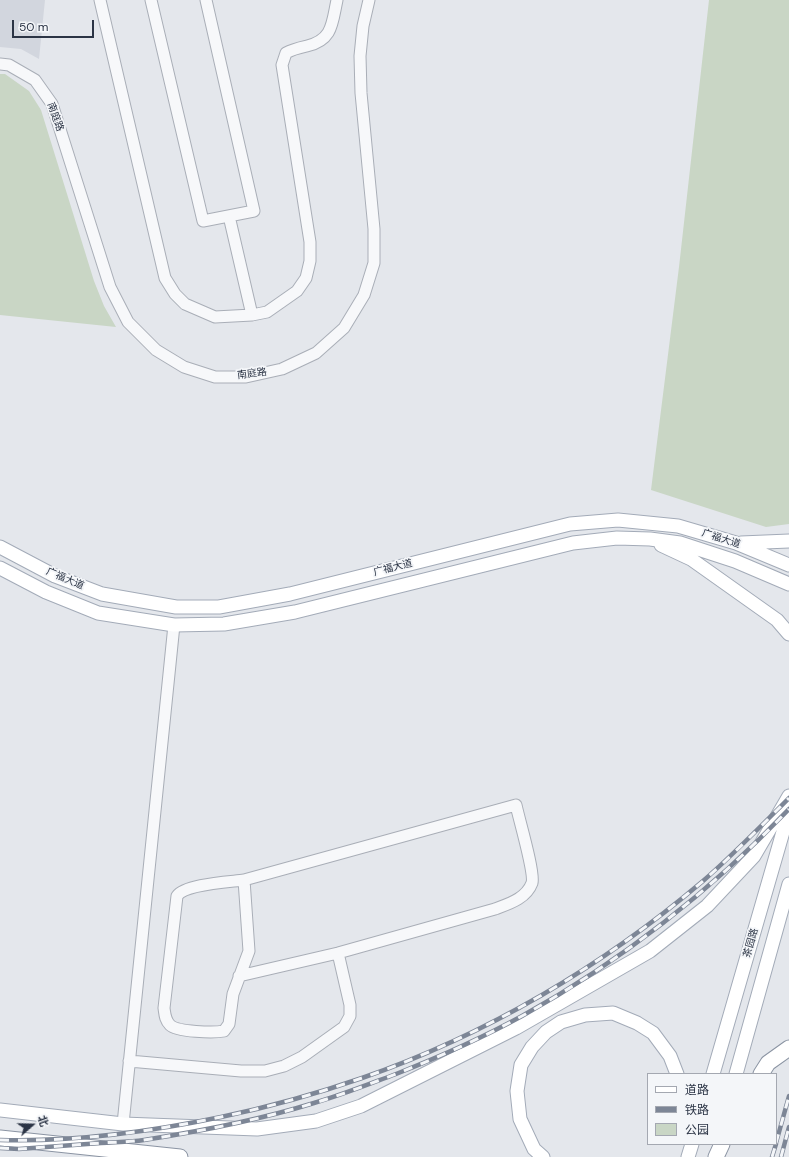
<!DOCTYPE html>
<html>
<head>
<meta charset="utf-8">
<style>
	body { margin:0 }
	#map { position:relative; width:789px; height:1157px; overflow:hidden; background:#e4e7ec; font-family:"DM Sans","Noto Sans SC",sans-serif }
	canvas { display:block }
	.legend { position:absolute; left:647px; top:1073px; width:130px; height:72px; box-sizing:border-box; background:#f4f6f9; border:1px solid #a4a8b1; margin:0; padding:5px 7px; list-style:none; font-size:12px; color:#2b3445 }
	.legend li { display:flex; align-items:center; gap:8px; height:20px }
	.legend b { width:20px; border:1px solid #a4a8b1 }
	.north { position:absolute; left:12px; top:1105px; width:40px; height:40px; -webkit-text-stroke:3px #f4f6f9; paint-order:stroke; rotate:70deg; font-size:11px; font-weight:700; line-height:16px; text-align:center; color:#2b3445 }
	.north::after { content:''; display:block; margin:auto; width:14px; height:18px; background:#2b3445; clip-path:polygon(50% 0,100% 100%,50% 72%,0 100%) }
	.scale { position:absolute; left:12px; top:20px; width:82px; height:18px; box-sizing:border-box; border:2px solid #2b3445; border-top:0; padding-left:5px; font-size:12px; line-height:14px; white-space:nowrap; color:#2b3445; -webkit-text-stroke:3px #f4f6f9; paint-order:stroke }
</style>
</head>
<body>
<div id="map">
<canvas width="789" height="1157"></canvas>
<ul class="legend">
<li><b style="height:5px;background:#fff"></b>道路</li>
<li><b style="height:5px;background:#7d8696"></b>铁路</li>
<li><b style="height:11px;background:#c9d6c5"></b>公园</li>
</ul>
<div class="north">北</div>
<div class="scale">50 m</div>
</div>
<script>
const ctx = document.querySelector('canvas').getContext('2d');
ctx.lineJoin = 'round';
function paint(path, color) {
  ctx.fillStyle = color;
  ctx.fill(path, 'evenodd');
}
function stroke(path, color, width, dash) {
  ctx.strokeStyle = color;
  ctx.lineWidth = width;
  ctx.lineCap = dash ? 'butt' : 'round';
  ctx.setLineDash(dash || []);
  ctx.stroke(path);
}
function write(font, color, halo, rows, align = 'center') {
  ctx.font = font + ' "DM Sans","Noto Sans SC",sans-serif';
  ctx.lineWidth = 3.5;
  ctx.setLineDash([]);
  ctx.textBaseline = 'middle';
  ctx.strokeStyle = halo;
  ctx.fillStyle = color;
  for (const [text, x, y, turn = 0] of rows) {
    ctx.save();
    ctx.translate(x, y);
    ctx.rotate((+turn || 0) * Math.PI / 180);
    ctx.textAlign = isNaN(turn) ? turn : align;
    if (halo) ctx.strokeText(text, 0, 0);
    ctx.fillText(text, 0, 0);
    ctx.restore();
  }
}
paint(new Path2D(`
	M 0,0 L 45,0 L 39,59 L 21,49 L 0,47 Z`), '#d2d6de');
paint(new Path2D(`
	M 709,0 L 789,0 L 789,524 L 766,527 L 651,490 L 679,267 Z
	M 0,74 L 5,74 L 29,91 L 41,110 L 94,281 L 104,306 L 116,327 L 0,315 Z`), '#c9d6c5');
const minor = new Path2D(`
	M 100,0 L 165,278 L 175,294 L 185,304 L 215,317 L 252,315 L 267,312 L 297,291 L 306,278 L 310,261 L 310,242 L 282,65 L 286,53 C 293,49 298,48 307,46 C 333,40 332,23 337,0
	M 151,0 L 203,221 L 254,211 L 206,0
	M 0,64 L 9,65 L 35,80 L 52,104 L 110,287 L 128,322 L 156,350 L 184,367 L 215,377 L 246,377 L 282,369 L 316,353 L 344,328 L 364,295 L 374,263 L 374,229 L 361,93 L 360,56 L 363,26 L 369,0
	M 229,216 L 252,315
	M 244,880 L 249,951 L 233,994 L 229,1024 L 224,1031 C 214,1033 177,1032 170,1025 C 165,1020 165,1015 164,1008 L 177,896 C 185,884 229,882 244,880 Z
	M 239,976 L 338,953 L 495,909 C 508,904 526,899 532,883 C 535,873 519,819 516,805 L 244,880
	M 129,1061 L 241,1071 L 265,1071 L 284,1066 L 302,1057 L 344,1027 L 350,1016 L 350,1005 L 338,953
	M 123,1124 L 174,625`);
const major = new Path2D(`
	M 741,543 L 789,541
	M 661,545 L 691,559 L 777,620 L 789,634
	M 0,547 L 55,576 L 102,594 L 176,607 L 219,607 L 290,594 L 570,524 L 618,520 L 678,526 L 736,543 L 789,565
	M 0,568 L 46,592 L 98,613 L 174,625 L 224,624 L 295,612 L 573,543 L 617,538 L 650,539 L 680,543 L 735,561 L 789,584
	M 713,1074 L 789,811
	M 736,1074 L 789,884
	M 0,1110 L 123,1124 L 257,1129 L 316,1121 L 361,1106 L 516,1028 L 650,951 L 707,906 L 754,856 L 789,796
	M 543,1157 L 534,1149 L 520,1119 L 517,1091 L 521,1065 L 532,1047 L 546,1032 L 561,1022 L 585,1015 L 613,1013 L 637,1023 L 653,1033 L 670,1056 L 677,1074
	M 688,1157 L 692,1144`);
const highway = new Path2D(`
	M 761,1074 L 768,1063 L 789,1048
	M 0,1138 L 180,1157
	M 716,1157 L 722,1144`);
stroke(minor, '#a9aeb7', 13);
stroke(major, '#a3abb8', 15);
stroke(highway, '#8b94a3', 17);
stroke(minor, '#f7f8fa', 11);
stroke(major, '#fff', 13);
stroke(highway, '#fff', 15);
const rail = new Path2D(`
	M 0,1140 C 73,1142 149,1132 221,1117 C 269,1107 316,1094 362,1078 C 486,1035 603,966 703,881 C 733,855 761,826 789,798
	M 776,1143 L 789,1096
	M 0,1148 L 19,1149 C 46,1147 74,1145 101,1143 C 115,1142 130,1142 144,1140 C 202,1131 259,1120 314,1103 C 342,1095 369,1084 396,1074 C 439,1057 482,1038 522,1016 C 621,961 711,891 789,809
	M 772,1157 L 776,1144
	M 781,1157 L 789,1127`);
stroke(rail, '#7d8696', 4.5);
stroke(rail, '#f4f6f9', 3, [9]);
write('10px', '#2b3445', '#f4f6f9', [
	["南庭路",55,117,70],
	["南庭路",252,374,-7],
	["广福大道",721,539,18],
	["广福大道",393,568,-14],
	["广福大道",65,579,23],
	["茶园路",751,943,-74]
]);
</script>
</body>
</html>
